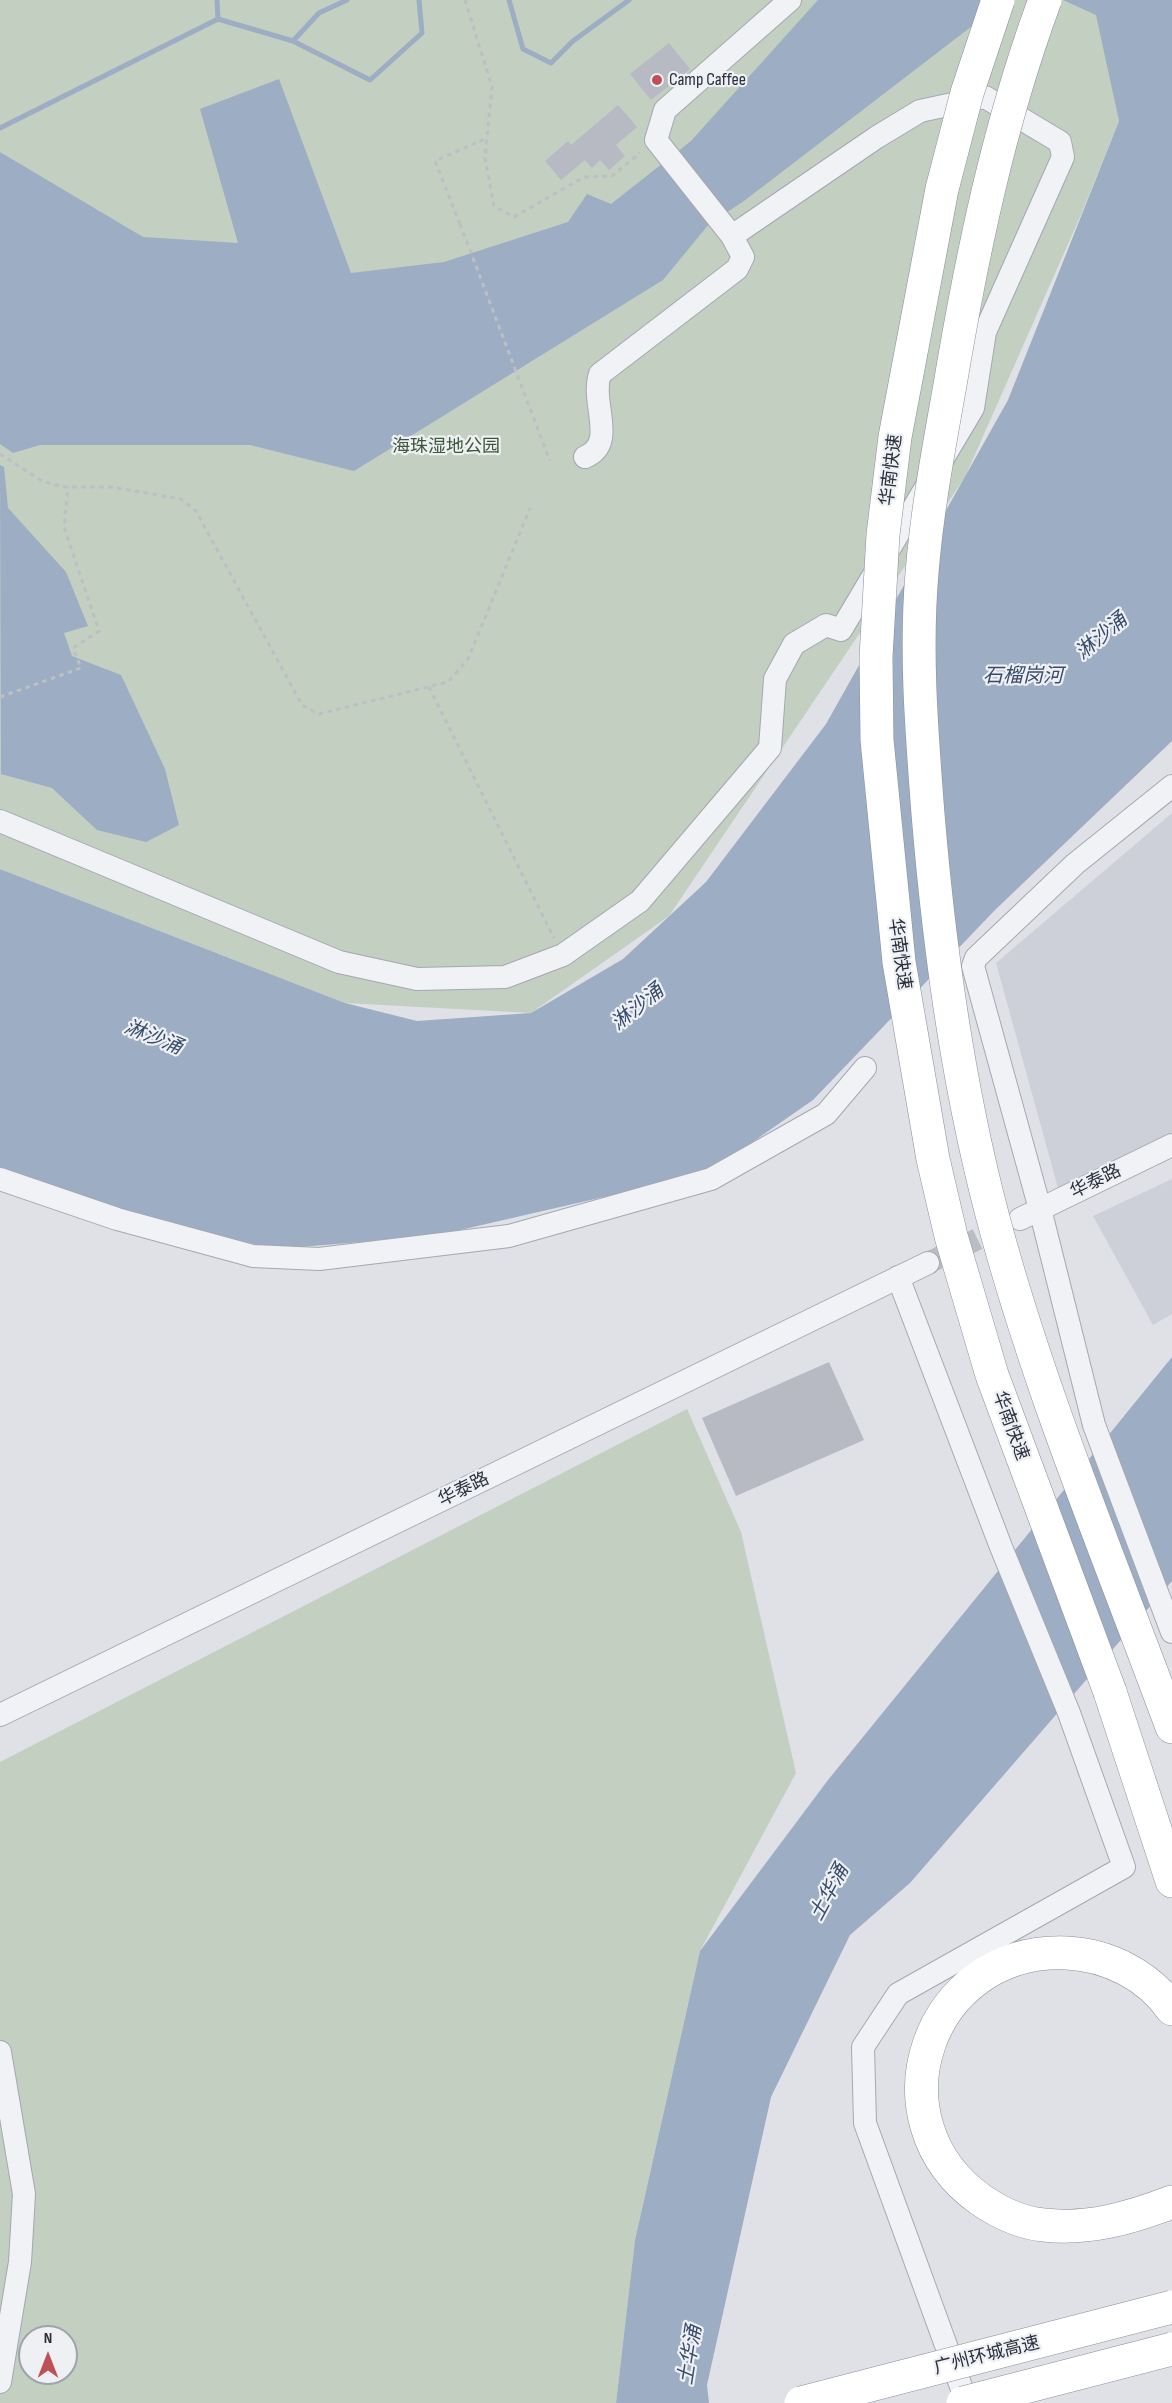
<!DOCTYPE html>
<html>
<head>
<meta charset="utf-8">
<style>
	body { margin:0 }
	#map { position:relative; width:1172px; height:2403px; overflow:hidden; background:#dfe1e6; font-family:"Sofia Sans Condensed",sans-serif }
	canvas { display:block }
	.north { position:absolute; left:18px; top:2325px; width:60px; height:60px; box-sizing:border-box; background:#eef0f4; border:2px solid #9fa3aa; border-radius:50%; rotate:0deg; font-size:16px; font-weight:700; line-height:24px; text-align:center; color:#292f3c }
	.north::after { content:''; display:block; margin:auto; width:21px; height:27px; background:#bf5058; clip-path:polygon(50% 0,100% 100%,50% 72%,0 100%) }
</style>
</head>
<body>
<div id="map">
<canvas width="1172" height="2403"></canvas>
<div class="north">N</div>
</div>
<script>
const ctx = document.querySelector('canvas').getContext('2d');
ctx.lineJoin = 'round';
function paint(path, color) {
  ctx.fillStyle = color;
  ctx.fill(path, 'evenodd');
}
function stroke(path, color, width, dash) {
  ctx.strokeStyle = color;
  ctx.lineWidth = width;
  ctx.lineCap = dash ? 'butt' : 'round';
  ctx.setLineDash(dash || []);
  ctx.stroke(path);
}
function write(font, color, halo, rows, align = 'center') {
  ctx.font = font + ' "Sofia Sans Condensed","Noto Sans SC",sans-serif';
  ctx.lineWidth = 4.5;
  ctx.setLineDash([]);
  ctx.textBaseline = 'middle';
  ctx.strokeStyle = halo;
  ctx.fillStyle = color;
  for (const [text, x, y, turn = 0] of rows) {
    ctx.save();
    ctx.translate(x, y);
    ctx.rotate((+turn || 0) * Math.PI / 180);
    ctx.textAlign = isNaN(turn) ? turn : align;
    if (halo) ctx.strokeText(text, 0, 0);
    ctx.fillText(text, 0, 0);
    ctx.restore();
  }
}
paint(new Path2D(`
	M 1172,813 L 1172,1132 L 1058,1188 L 996,963 Z
	M 1172,1179 L 1172,1314 L 1153,1325 L 1093,1216 Z`), '#cdd0d8');
paint(new Path2D(`
	M 0,0 L 1094,0 L 1119,121 L 1080,217 L 965,477 L 669,916 L 531,1013 L 345,1003 L 0,869 L 0,166 L 11,159 L 0,152 Z
	M 687,1409 L 741,1532 L 796,1773 L 700,1951 L 635,2240 L 616,2403 L 0,2403 L 0,1762 ZM 30,2337 L 66,2337 L 66,2373 L 30,2373 Z`), '#c3cfc1');
paint(new Path2D(`
	M 818,0 L 1006,0 L 744,201 L 709,224 L 663,280 L 354,471 L 250,445 L 40,445 L 13,453 L 0,444 L 0,152 L 143,237 L 238,243 L 200,109 L 279,79 L 351,273 L 444,262 L 568,222 L 587,194 L 611,204 L 691,141 Z
	M 1063,0 L 1172,0 L 1172,741 L 995,910 L 813,1100 L 708,1173 L 434,1236 L 276,1249 L 156,1222 L 0,1167 L 0,869 L 345,1003 L 417,1021 L 531,1013 L 623,959 L 706,882 L 826,724 L 1008,400 L 1119,121 L 1096,15 Z
	M 0,465 L 4,467 L 8,508 L 66,572 L 88,626 L 64,633 L 72,656 L 121,675 L 165,769 L 179,825 L 146,842 L 97,830 L 52,788 L 1,774 Z
	M 1172,1357 L 1172,1581 L 910,1883 L 850,1935 L 771,2097 L 707,2385 L 709,2403 L 616,2403 L 635,2240 L 700,1951 L 828,1780 Z`), '#9dadc3');
stroke(new Path2D(`
	M 217,0 L 218,19
	M 509,0 L 523,49 L 551,63 L 573,41 L 629,0
	M 293,41 L 370,80 L 422,33 L 419,0
	M 0,128 L 218,19 L 293,41 L 319,13 L 347,0`), '#9dadc3', 5);
paint(new Path2D(`
	M 669,43 L 690,69 L 651,100 L 630,74 Z
	M 618,105 L 637,127 L 616,145 L 625,156 L 609,170 L 600,160 L 592,168 L 585,160 L 561,180 L 545,161 L 568,141 L 571,145 Z
	M 829,1362 L 864,1440 L 736,1496 L 702,1418 Z`), '#b7bac3');
stroke(new Path2D(`
	M 928,1263 L 1007,1225`), '#bbbdc4', 22, [22, 11]);
const minor = new Path2D(`
	M 585,457 C 618,443 590,403 600,374 L 737,269 L 743,257 L 732,236
	M 1172,786 L 1075,864 L 976,958 L 973,966 L 1040,1209 L 1094,1425 L 1172,1632
	M 0,821 L 339,962 L 417,979 L 505,977 L 563,955 L 640,901 L 770,748 L 775,679 L 794,644 L 826,625 L 841,630 L 973,408 L 985,332 L 1063,157 L 1060,142 L 985,97 L 920,111 L 877,137 L 732,236 L 656,140 L 665,110 L 790,0
	M 0,1179 L 117,1219 L 253,1256 L 319,1259 L 509,1236 L 711,1179 L 826,1114 L 865,1068
	M 1020,1219 L 1172,1145
	M 898,1277 L 1001,1547 L 1069,1713 L 1124,1867 L 898,1994 L 863,2047 L 865,2123 L 967,2403
	M 0,1715 L 928,1263
	M 0,2052 L 24,2194 L 20,2262 L 0,2382`);
const highway = new Path2D(`
	M 1151,1671 L 1172,1727
	M 1110,1692 L 1172,1881
	M 1172,2009 C 1148,1975 1108,1955 1067,1953 C 927,1947 868,2120 981,2200 C 1000,2213 1021,2223 1044,2225 C 1089,2230 1130,2218 1172,2202`);
stroke(minor, '#a5a8b0', 24);
stroke(highway, '#888e9b', 34);
stroke(new Path2D(`
	M 465,0 L 492,87 L 485,158 L 494,206 L 514,217 L 584,177 L 612,176 L 640,153
	M 460,224 L 435,161 L 487,138
	M 0,454 L 42,481 L 62,487 L 111,487 L 181,499 L 196,511 L 302,705 L 319,714 L 448,682 L 468,659 L 530,508
	M 429,687 L 554,938
	M 0,697 L 81,668 L 73,648 L 99,631 L 64,527 L 68,487`), '#bdbfc5', 3, [4.5, 4.5]);
stroke(minor, '#f1f2f5', 22);
stroke(highway, '#fff', 33);
const highwayBridge = new Path2D(`
	M 998,0 L 967,93 L 942,189 L 895,437 L 883,535 L 876,657 L 877,740 L 899,962 L 933,1159 L 951,1236 L 992,1375 L 1110,1692
	M 1045,0 C 999,124 972,254 950,385 C 939,447 927,510 922,573 C 915,653 922,735 928,814 C 940,958 960,1101 999,1240 C 1040,1387 1097,1528 1151,1671
	M 801,2403 L 1172,2307
	M 963,2403 L 1172,2349`);
stroke(highwayBridge, '#888e9b', 34, []);
stroke(new Path2D(`
	M 460,224 L 550,461`), '#bdbfc5', 3, [4.5, 4.5]);
stroke(highwayBridge, '#fff', 33);
for (const [x, y, r, color] of [
	[657,80,6,"#bf5058"]
]) {
  const dot = new Path2D();
  dot.arc(x, y, r, 0, 2 * Math.PI);
  ctx.fillStyle = color;
  ctx.fill(dot);
  stroke(dot, '#eef0f4', 2);
}
write('18px', '#292f3c', '#eef0f4', [
	["Camp Caffee",669,80]
], 'left');
write('18px', '#3b5638', '#eef0f4', [
	["海珠湿地公园",446,447]
]);
write('18px', '#292f3c', '#eef0f4', [
	["华南快速",892,470,-83],
	["华南快速",899,954,82],
	["华泰路",1096,1182,-26],
	["华南快速",1010,1426,70],
	["华泰路",464,1490,-26],
	["广州环城高速",987,2356,-14]
]);
write('italic 20px', '#384b6b', '#eef0f4', [
	["淋沙涌",1102,637,-40],
	["石榴岗河",1023,677],
	["淋沙涌",638,1008,-39],
	["淋沙涌",153,1038,22],
	["土华涌",830,1893,-62],
	["土华涌",691,2355,-81]
]);
</script>
</body>
</html>
